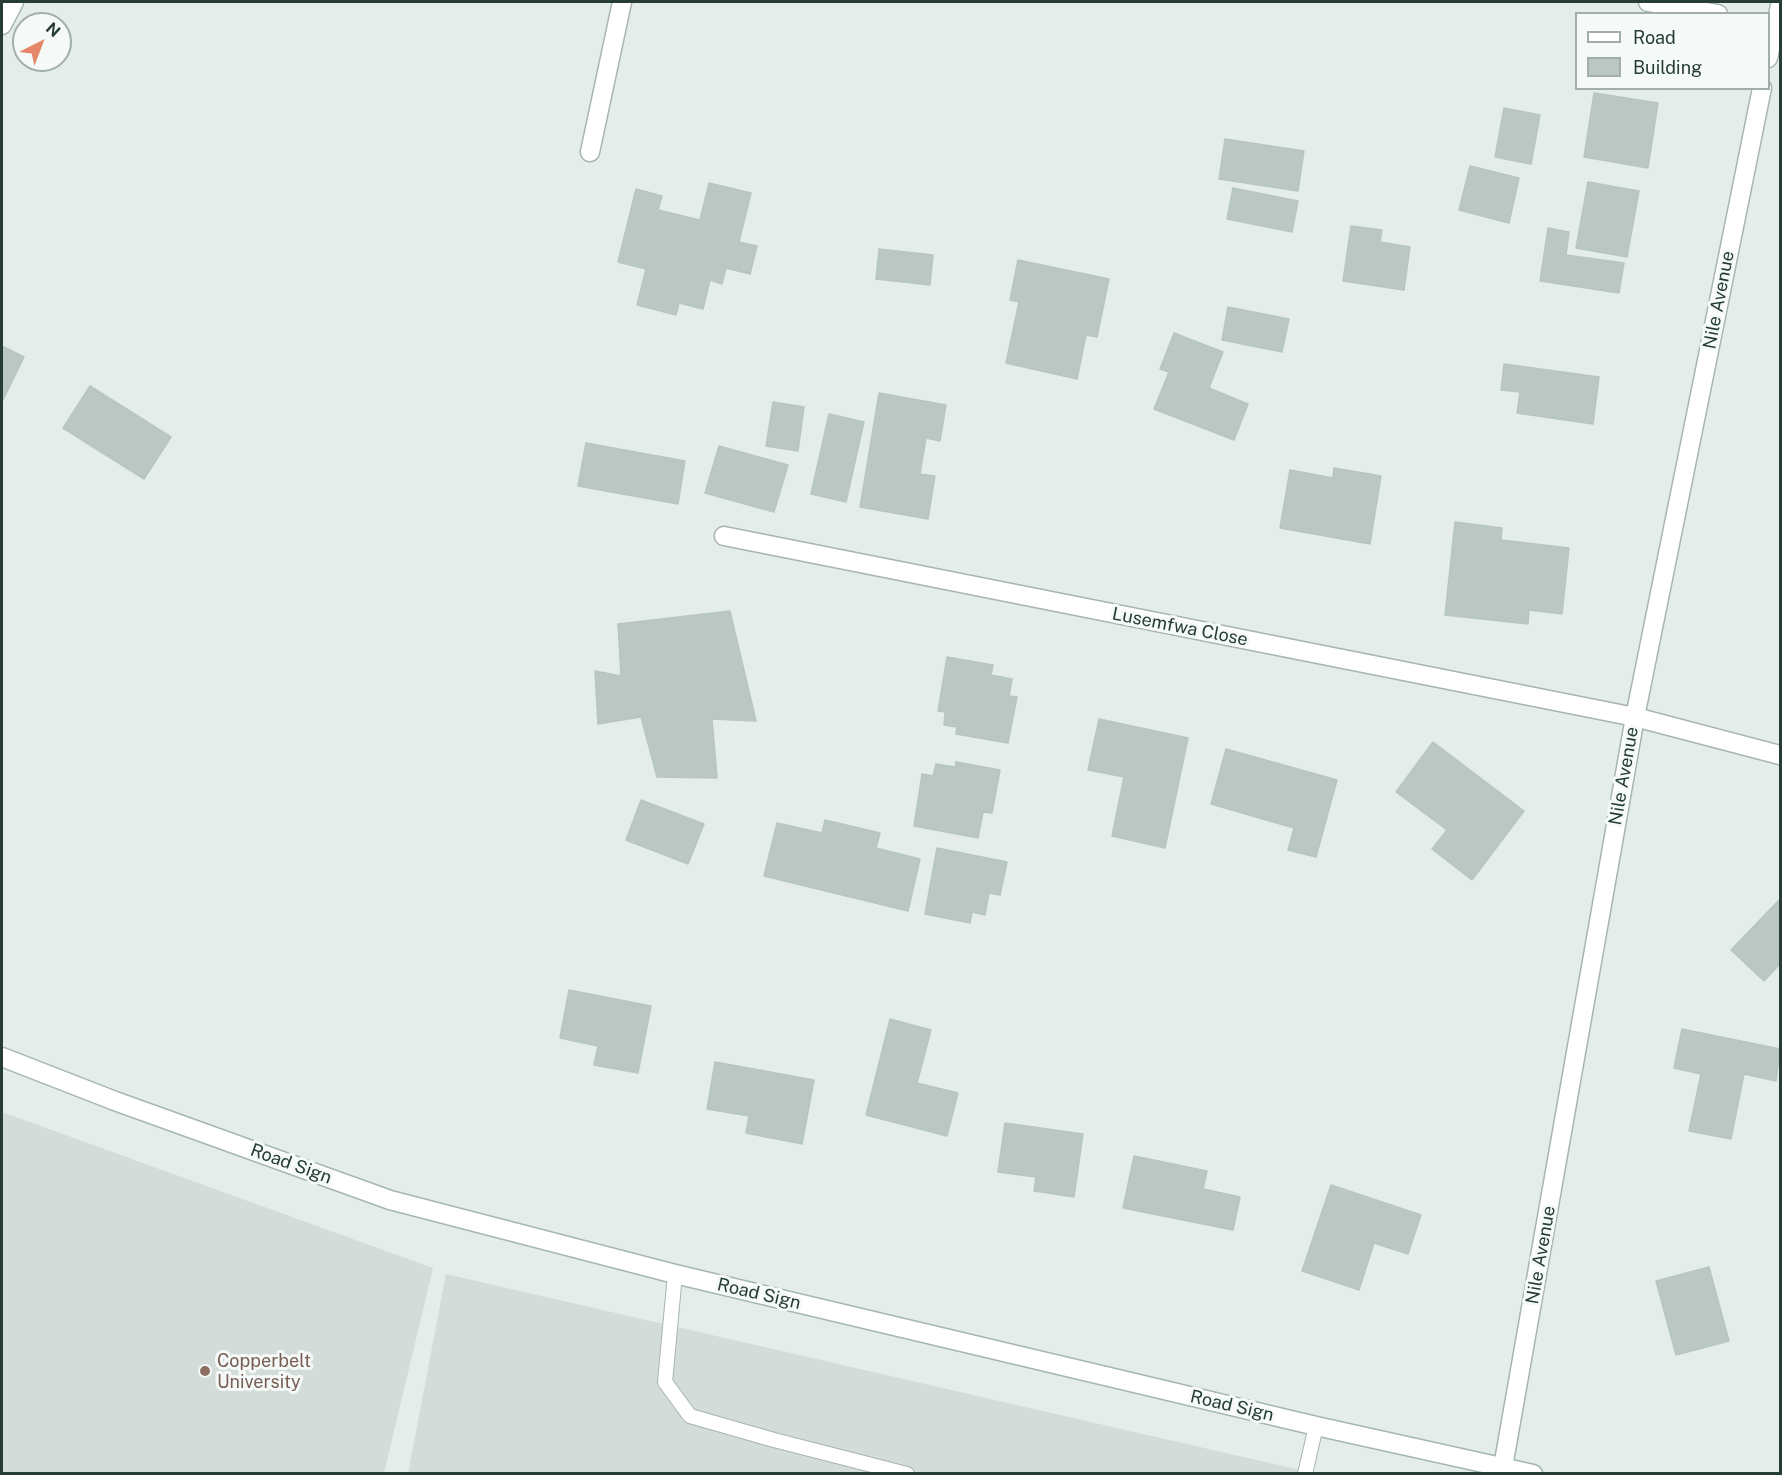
<!DOCTYPE html>
<html>
<head>
<meta charset="utf-8">
<style>
	body { margin:0 }
	#map { position:relative; width:1782px; height:1475px; overflow:hidden; background:#e4ede9; font-family:"Public Sans",sans-serif }
	canvas { display:block }
	.frame { position:absolute; inset:0; border:3px solid #253d36; pointer-events:none }
	.legend { position:absolute; left:1575px; top:12px; width:195px; height:78px; box-sizing:border-box; background:#f5f9f7; border:2px solid #a2aeaa; margin:0; padding:8px 10px; list-style:none; font-size:18px; color:#253d36 }
	.legend li { display:flex; align-items:center; gap:12px; height:30px }
	.legend b { width:30px; border:2px solid #a2aeaa }
	.north { position:absolute; left:12px; top:12px; width:60px; height:60px; box-sizing:border-box; background:#f5f9f7; border:2px solid #a2aeaa; border-radius:50%; rotate:42deg; font-size:16px; font-weight:700; line-height:24px; text-align:center; color:#253d36 }
	.north::after { content:''; display:block; margin:auto; width:21px; height:27px; background:#e5886a; clip-path:polygon(50% 0,100% 100%,50% 72%,0 100%) }
</style>
</head>
<body>
<div id="map">
<canvas width="1782" height="1475"></canvas>
<div class="frame"></div>
<ul class="legend">
<li><b style="height:8px;background:#fff"></b>Road</li>
<li><b style="height:16px;background:#bac7c2"></b>Building</li>
</ul>
<div class="north">N</div>
</div>
<script>
const ctx = document.querySelector('canvas').getContext('2d');
ctx.lineJoin = 'round';
function paint(path, color) {
  ctx.fillStyle = color;
  ctx.fill(path, 'evenodd');
}
function stroke(path, color, width, dash) {
  ctx.strokeStyle = color;
  ctx.lineWidth = width;
  ctx.lineCap = dash ? 'butt' : 'round';
  ctx.setLineDash(dash || []);
  ctx.stroke(path);
}
function write(font, color, halo, rows, align = 'center') {
  ctx.font = font + ' "Public Sans",sans-serif';
  ctx.lineWidth = 6;
  ctx.setLineDash([]);
  ctx.textBaseline = 'middle';
  ctx.strokeStyle = halo;
  ctx.fillStyle = color;
  for (const [text, x, y, turn = 0] of rows) {
    ctx.save();
    ctx.translate(x, y);
    ctx.rotate((+turn || 0) * Math.PI / 180);
    ctx.textAlign = isNaN(turn) ? turn : align;
    if (halo) ctx.strokeText(text, 0, 0);
    ctx.fillText(text, 0, 0);
    ctx.restore();
  }
}
paint(new Path2D(`
	M 2,1112 L 433,1268 L 384,1473 L 2,1473 Z
	M 446,1274 L 1313,1473 L 408,1474 Z`), '#d3dcd8');
const building = new Path2D(`
	M 1594,93 L 1658,103 L 1648,168 L 1584,157 Z
	M 1504,108 L 1540,115 L 1531,164 L 1495,157 Z
	M 1225,139 L 1304,151 L 1298,191 L 1219,179 Z
	M 1470,166 L 1519,178 L 1509,223 L 1459,210 Z
	M 1588,182 L 1639,191 L 1627,257 L 1576,248 Z
	M 709,183 L 751,193 L 739,242 L 757,246 L 750,274 L 726,268 L 722,284 L 710,280 L 703,309 L 679,303 L 676,315 L 637,305 L 646,269 L 618,262 L 636,189 L 662,196 L 658,210 L 700,220 Z
	M 1233,188 L 1298,201 L 1292,232 L 1227,219 Z
	M 1351,226 L 1382,230 L 1380,242 L 1410,247 L 1404,290 L 1343,281 Z
	M 1548,228 L 1569,232 L 1566,255 L 1624,263 L 1619,293 L 1540,281 Z
	M 879,249 L 933,255 L 930,285 L 876,279 Z
	M 1018,260 L 1109,279 L 1097,337 L 1086,335 L 1077,379 L 1006,363 L 1019,302 L 1010,300 Z
	M 1228,307 L 1289,319 L 1282,352 L 1222,340 Z
	M 1174,333 L 1223,352 L 1209,388 L 1248,404 L 1234,440 L 1154,409 L 1169,372 L 1160,369 Z
	M 2,346 L 24,357 L 2,402 Z
	M 1504,364 L 1599,377 L 1593,424 L 1517,413 L 1520,392 L 1501,390 Z
	M 90,386 L 171,437 L 144,479 L 63,428 Z
	M 879,393 L 946,405 L 940,441 L 926,438 L 920,474 L 935,476 L 928,519 L 860,507 Z
	M 773,402 L 804,407 L 798,451 L 766,446 Z
	M 829,414 L 864,422 L 846,502 L 811,494 Z
	M 586,443 L 685,461 L 678,504 L 578,486 Z
	M 719,446 L 788,465 L 774,512 L 705,493 Z
	M 1334,468 L 1381,476 L 1370,544 L 1280,528 L 1290,470 L 1333,478 Z
	M 1455,522 L 1502,528 L 1501,540 L 1569,548 L 1562,614 L 1529,610 L 1528,624 L 1445,615 Z
	M 730,611 L 756,721 L 712,719 L 717,778 L 657,777 L 641,717 L 598,724 L 595,671 L 621,676 L 618,624 Z
	M 947,657 L 993,665 L 991,675 L 1012,679 L 1009,696 L 1017,697 L 1008,743 L 956,734 L 957,727 L 944,725 L 945,712 L 938,711 Z
	M 1099,719 L 1188,738 L 1165,848 L 1112,836 L 1124,777 L 1088,770 Z
	M 1433,742 L 1524,811 L 1472,880 L 1432,849 L 1447,830 L 1396,792 Z
	M 1226,749 L 1337,780 L 1316,857 L 1288,850 L 1294,828 L 1211,804 Z
	M 956,762 L 1000,770 L 992,813 L 983,812 L 978,838 L 914,826 L 922,774 L 933,776 L 936,764 L 955,767 Z
	M 641,800 L 704,824 L 688,864 L 626,840 Z
	M 825,820 L 880,833 L 876,848 L 920,859 L 908,911 L 764,876 L 777,823 L 822,833 Z
	M 937,848 L 1007,862 L 1000,895 L 989,893 L 985,915 L 972,912 L 970,923 L 925,914 Z
	M 1780,899 L 1780,964 L 1764,981 L 1731,950 Z
	M 569,990 L 651,1006 L 638,1073 L 594,1065 L 598,1046 L 560,1038 Z
	M 890,1019 L 931,1030 L 917,1083 L 958,1093 L 947,1136 L 866,1115 Z
	M 1682,1029 L 1780,1049 L 1776,1081 L 1744,1074 L 1731,1139 L 1689,1131 L 1701,1074 L 1674,1068 Z
	M 715,1062 L 814,1080 L 802,1144 L 746,1133 L 749,1116 L 707,1109 Z
	M 1005,1123 L 1083,1134 L 1074,1197 L 1034,1191 L 1036,1177 L 998,1172 Z
	M 1134,1156 L 1207,1171 L 1203,1189 L 1240,1197 L 1233,1230 L 1123,1208 Z
	M 1331,1185 L 1421,1215 L 1408,1254 L 1374,1243 L 1359,1290 L 1302,1271 Z
	M 1709,1267 L 1729,1341 L 1676,1355 L 1656,1281 Z`);
paint(building, '#bac7c2');
stroke(building, '#b7c6c0', 1.5);
const service = new Path2D(`
	M 675,1274 L 665,1382 L 690,1416 L 774,1440 L 907,1474
	M 1305,1474 L 1316,1426`);
const minor = new Path2D(`
	M 1648,2 L 1718,14
	M 2,25 L 14,2
	M 1768,58 L 1780,6
	M 590,152 L 622,2
	M 724,536 L 1635,717 L 1780,755
	M 1503,1467 L 1635,717 L 1762,88`);
const secondary = new Path2D(`
	M 2,1057 L 115,1101 L 390,1200 L 675,1274 L 1316,1426 L 1533,1474`);
stroke(service, '#a7b5b0', 16);
stroke(minor, '#a7b5b0', 21);
stroke(secondary, '#a4b7b0', 21);
stroke(service, '#fff', 14);
stroke(minor, '#fff', 18);
stroke(secondary, '#fff', 18);
for (const [x, y, r, color] of [
	[205,1371,6,"#8d6e63"]
]) {
  const dot = new Path2D();
  dot.arc(x, y, r, 0, 2 * Math.PI);
  ctx.fillStyle = color;
  ctx.fill(dot);
  stroke(dot, '#f5f9f7', 2);
}
write('18px', '#253d36', '#f5f9f7', [
	["Nile Avenue",1719,300,-79],
	["Lusemfwa Close",1180,627,11],
	["Nile Avenue",1624,776,-80],
	["Road Sign",291,1164,20],
	["Nile Avenue",1541,1255,-80],
	["Road Sign",759,1294,13],
	["Road Sign",1232,1406,13]
]);
write('18px', '#785e54', '#f5f9f7', [
	["Copperbelt",217,1361],
	["University",217,1382]
], 'left');
</script>
</body>
</html>
